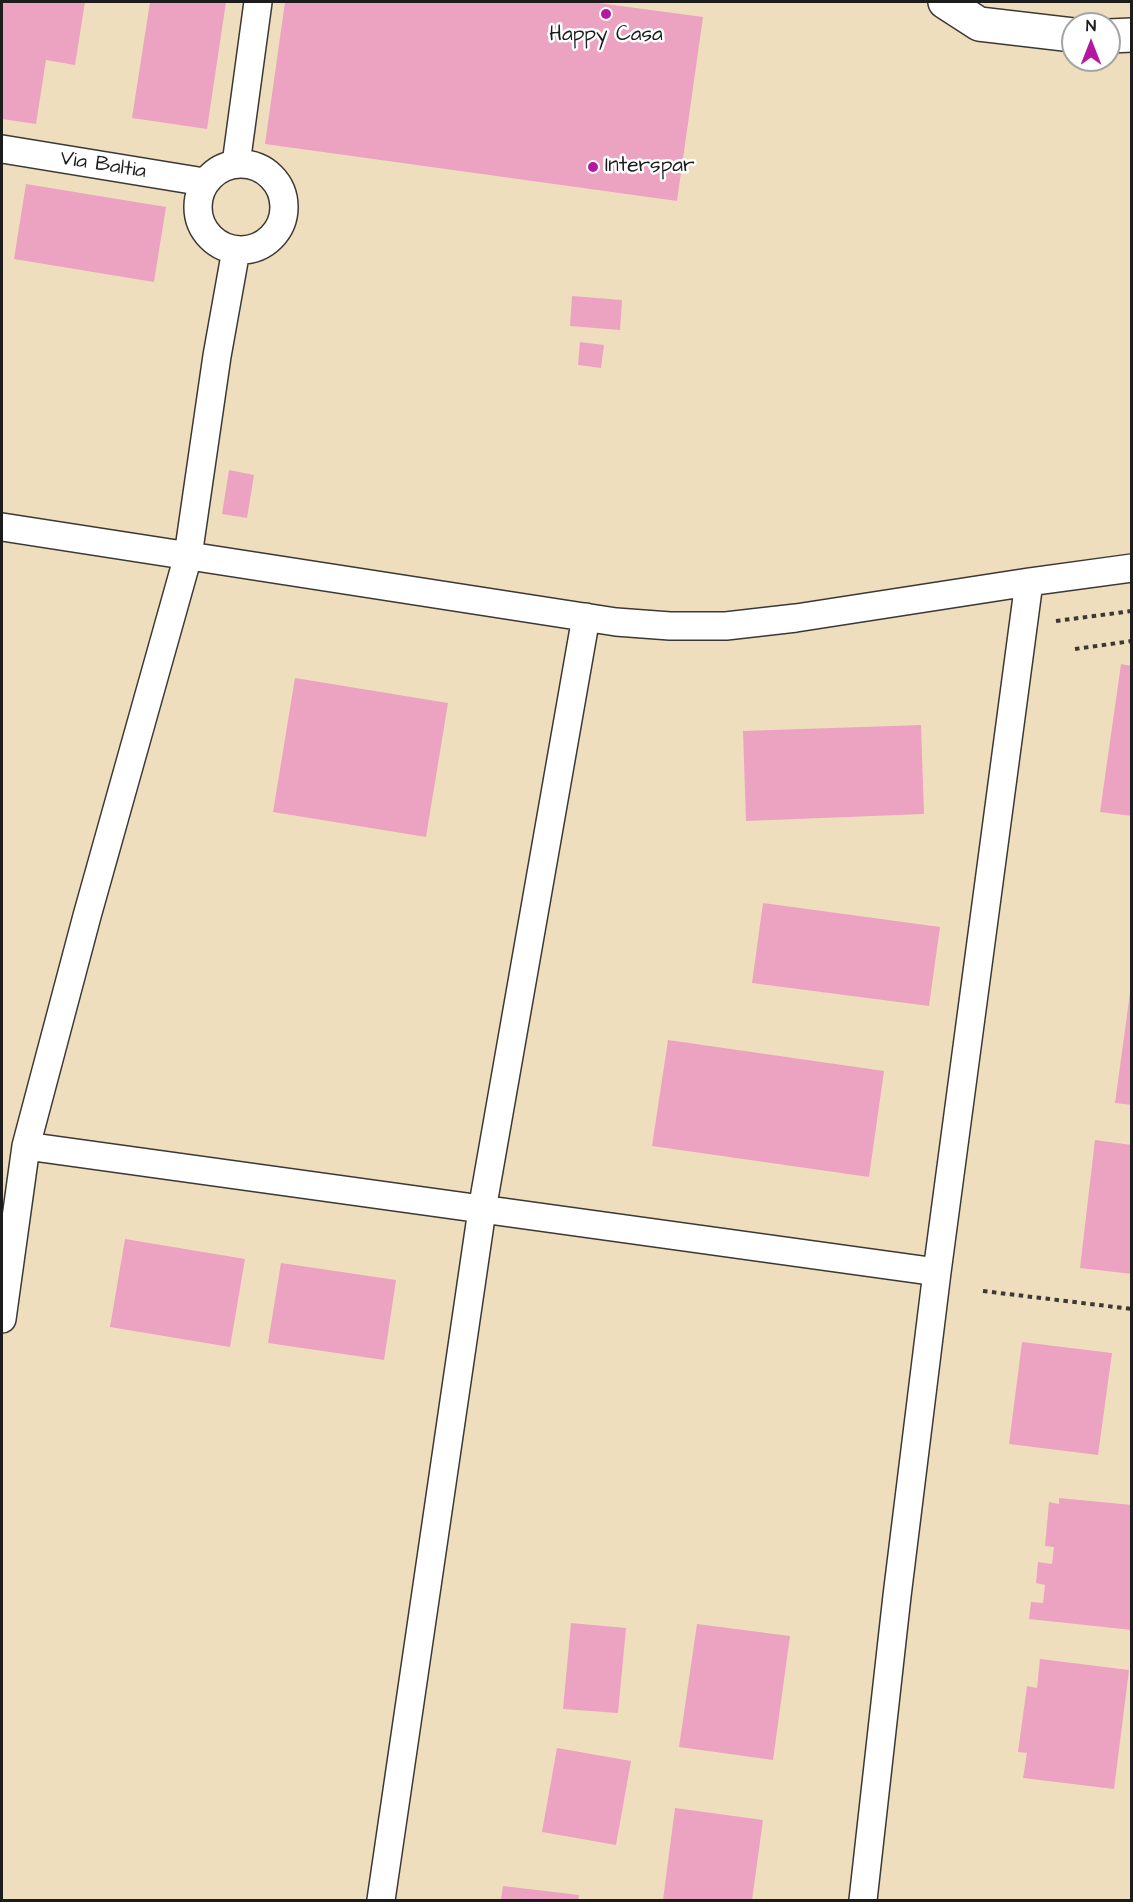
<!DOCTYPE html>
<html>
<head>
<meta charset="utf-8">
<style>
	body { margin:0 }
	#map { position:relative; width:1133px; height:1902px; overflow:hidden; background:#efdebe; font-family:"Architects Daughter",sans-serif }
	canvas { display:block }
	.frame { position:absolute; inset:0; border:3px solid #1c1c1c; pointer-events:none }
	.north { position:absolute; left:1061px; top:12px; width:60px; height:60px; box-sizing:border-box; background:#fff; border:2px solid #a4a4a4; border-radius:50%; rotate:0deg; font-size:16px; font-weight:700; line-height:24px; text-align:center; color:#1c1c1c }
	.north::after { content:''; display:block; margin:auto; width:21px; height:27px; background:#b5179e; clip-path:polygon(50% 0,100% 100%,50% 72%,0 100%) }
</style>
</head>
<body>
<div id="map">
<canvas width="1133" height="1902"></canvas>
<div class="frame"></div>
<div class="north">N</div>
</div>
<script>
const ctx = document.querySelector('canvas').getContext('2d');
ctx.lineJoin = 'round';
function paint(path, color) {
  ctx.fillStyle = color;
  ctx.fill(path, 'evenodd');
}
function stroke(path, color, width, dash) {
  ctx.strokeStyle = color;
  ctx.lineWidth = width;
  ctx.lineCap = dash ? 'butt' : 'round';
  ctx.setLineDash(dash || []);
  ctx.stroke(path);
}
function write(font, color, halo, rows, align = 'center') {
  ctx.font = font + ' "Architects Daughter",sans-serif';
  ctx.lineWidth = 5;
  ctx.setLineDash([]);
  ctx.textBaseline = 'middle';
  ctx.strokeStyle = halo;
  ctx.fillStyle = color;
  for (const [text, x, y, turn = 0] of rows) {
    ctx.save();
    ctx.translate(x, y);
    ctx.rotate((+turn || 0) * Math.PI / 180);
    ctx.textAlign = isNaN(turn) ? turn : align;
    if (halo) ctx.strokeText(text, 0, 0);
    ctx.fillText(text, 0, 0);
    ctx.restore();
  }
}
paint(new Path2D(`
	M 2,2 L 85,2 L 75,65 L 46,60 L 36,124 L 2,119 Z
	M 150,2 L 226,2 L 207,129 L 132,118 Z
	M 285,2 L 591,2 L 703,17 L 677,201 L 265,144 Z
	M 26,184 L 166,207 L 154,282 L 14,259 Z
	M 572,296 L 622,300 L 620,330 L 570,326 Z
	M 580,342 L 604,345 L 601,368 L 578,365 Z
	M 229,470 L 254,475 L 247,518 L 222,514 Z
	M 1121,664 L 1132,666 L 1132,816 L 1100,812 Z
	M 295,678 L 448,703 L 426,837 L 273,812 Z
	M 921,725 L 924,814 L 746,821 L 743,731 Z
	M 763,903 L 940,927 L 929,1006 L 752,983 Z
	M 1130,993 L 1132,993 L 1132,1105 L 1115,1103 Z
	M 668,1040 L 884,1071 L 869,1177 L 652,1146 Z
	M 1095,1140 L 1132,1145 L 1132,1274 L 1080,1268 Z
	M 125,1239 L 245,1259 L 230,1347 L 110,1327 Z
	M 281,1263 L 396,1280 L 384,1360 L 268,1343 Z
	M 1022,1342 L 1112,1353 L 1098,1455 L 1009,1444 Z
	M 1059,1498 L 1132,1505 L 1132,1630 L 1029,1619 L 1031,1602 L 1043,1603 L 1045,1585 L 1036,1583 L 1038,1562 L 1052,1564 L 1054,1547 L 1045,1546 L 1049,1502 L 1059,1504 Z
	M 571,1623 L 626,1628 L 618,1713 L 563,1709 Z
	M 697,1624 L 790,1636 L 773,1760 L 679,1747 Z
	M 1040,1659 L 1129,1670 L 1114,1789 L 1023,1778 L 1027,1753 L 1018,1752 L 1027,1686 L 1037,1688 Z
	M 557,1748 L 631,1761 L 616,1845 L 542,1832 Z
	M 675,1808 L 763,1820 L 752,1900 L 663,1900 Z
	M 503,1886 L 579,1895 L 578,1900 L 501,1900 Z`), '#eca3c2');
const minor = new Path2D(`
	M 2,149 L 204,182
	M198 207a43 43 0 1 1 86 0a43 43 0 1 1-86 0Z
	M 236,164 L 258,2
	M 2,527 L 616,622 L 670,626 L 726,626 L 796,618 L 1029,582 L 1132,568
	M 26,1146 L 937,1272
	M 2,1319 L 26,1146 L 87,916 L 188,556 L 217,356 L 236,250
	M 381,1900 L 482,1210 L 586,617
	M 863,1900 L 897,1596 L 937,1272 L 1029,582`);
const primary = new Path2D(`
	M 945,2 L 979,24 L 1073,35
	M 1109,36 L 1132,35`);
stroke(minor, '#3c3934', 30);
stroke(primary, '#3c3934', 36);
stroke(new Path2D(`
	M 1056,621 L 1132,611
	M 1075,649 L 1132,641
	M 983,1291 L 1132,1309`), '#3c3934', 4, [4.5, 4.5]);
stroke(minor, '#fff', 27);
stroke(primary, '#fff', 33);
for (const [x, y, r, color] of [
	[606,14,6,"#b5179e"],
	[593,167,6,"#b5179e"]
]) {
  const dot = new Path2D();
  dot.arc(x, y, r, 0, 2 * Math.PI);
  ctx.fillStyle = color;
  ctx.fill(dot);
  stroke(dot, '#fff', 2);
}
write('21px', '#1c1c1c', '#fff', [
	["Happy Casa",606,36],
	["Interspar",605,167,"left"]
]);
write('21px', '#1c1c1c', '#fff', [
	["Via Baltia",103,166,9]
]);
</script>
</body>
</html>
